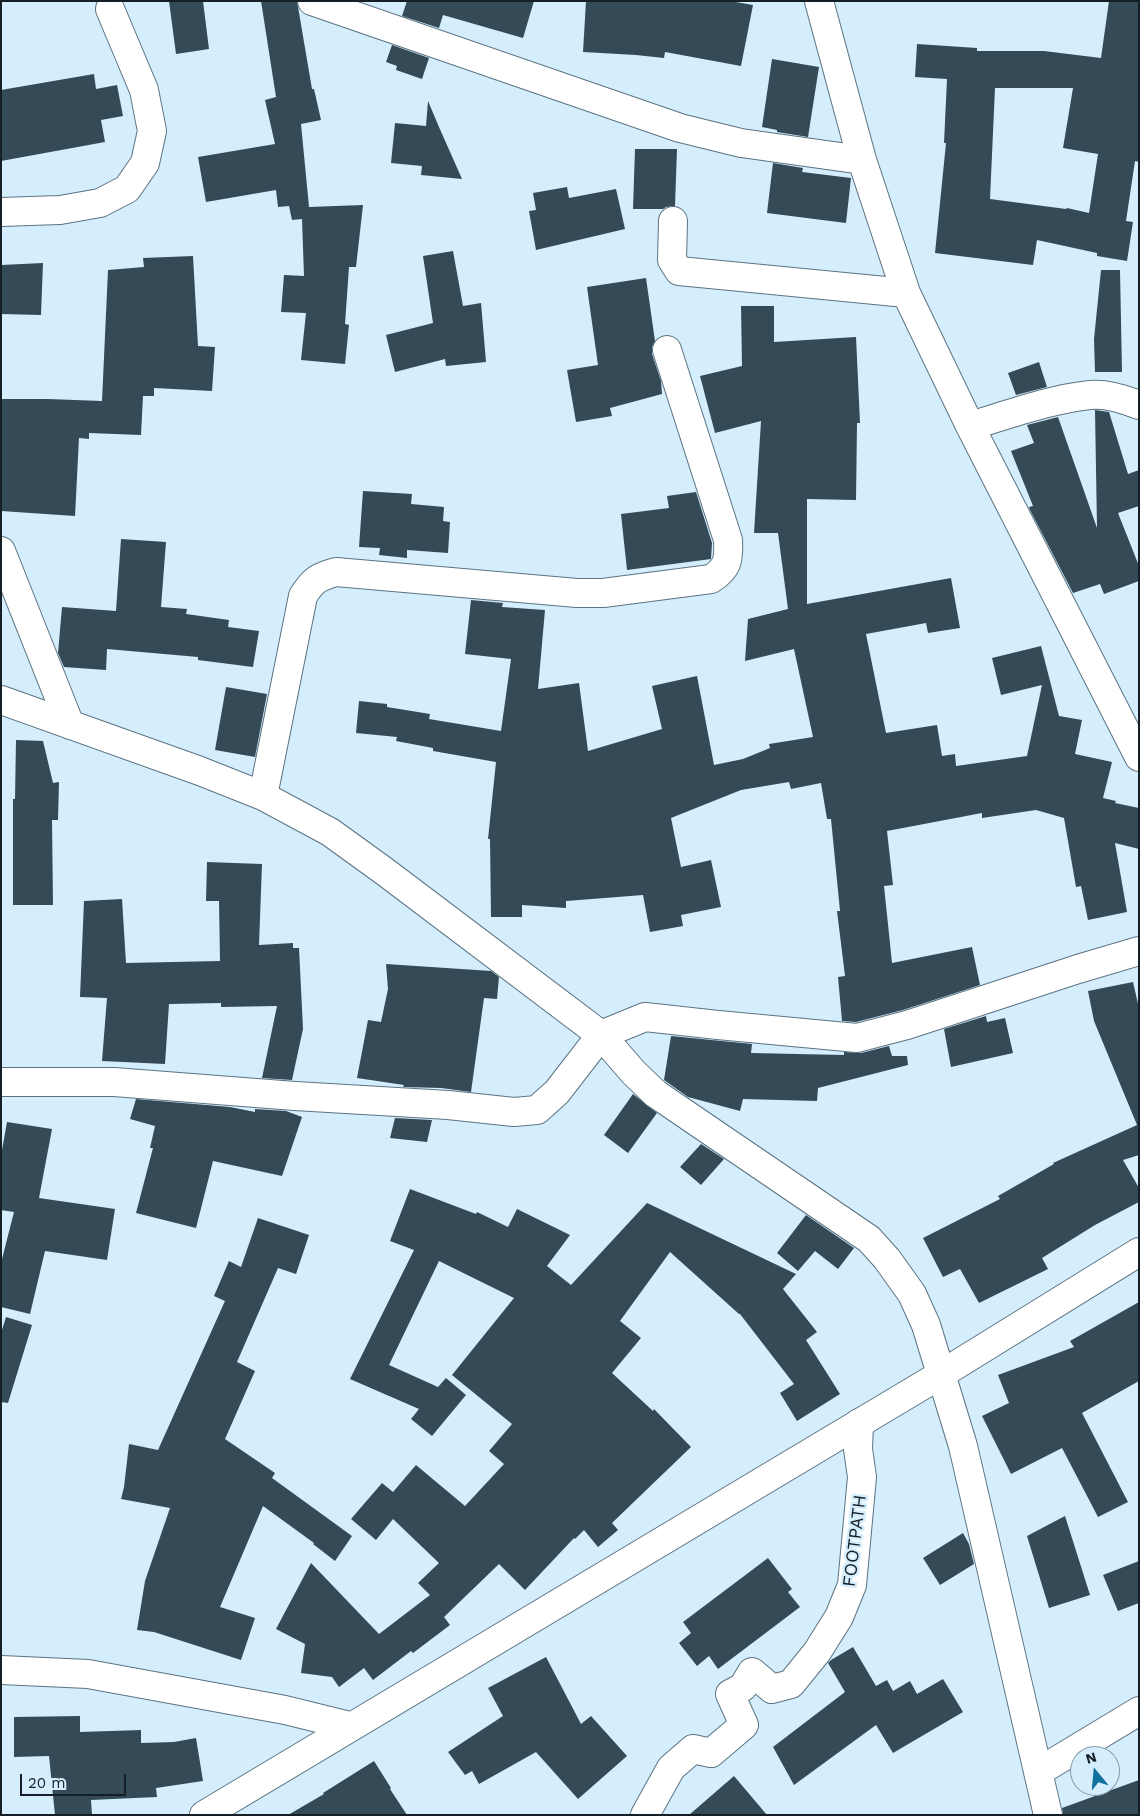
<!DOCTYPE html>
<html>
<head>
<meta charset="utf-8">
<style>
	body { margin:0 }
	#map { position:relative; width:1140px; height:1816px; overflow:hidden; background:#d4eefe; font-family:"Work Sans",sans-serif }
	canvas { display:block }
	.frame { position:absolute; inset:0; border:2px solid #161f25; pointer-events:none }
	.north { position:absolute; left:1070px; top:1746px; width:50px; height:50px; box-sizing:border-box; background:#d4eefe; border:1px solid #889ba7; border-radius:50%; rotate:343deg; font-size:14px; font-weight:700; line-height:20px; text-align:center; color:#161f25 }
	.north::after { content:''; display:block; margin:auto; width:18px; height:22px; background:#10719f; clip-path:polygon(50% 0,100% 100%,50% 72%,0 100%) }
	.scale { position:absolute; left:20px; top:1774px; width:106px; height:22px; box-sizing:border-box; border:2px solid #161f25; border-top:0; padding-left:6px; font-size:15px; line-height:18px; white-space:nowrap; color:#161f25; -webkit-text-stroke:4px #d4eefe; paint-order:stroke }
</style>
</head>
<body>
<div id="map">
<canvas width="1140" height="1816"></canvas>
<div class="frame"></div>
<div class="north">N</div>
<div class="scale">20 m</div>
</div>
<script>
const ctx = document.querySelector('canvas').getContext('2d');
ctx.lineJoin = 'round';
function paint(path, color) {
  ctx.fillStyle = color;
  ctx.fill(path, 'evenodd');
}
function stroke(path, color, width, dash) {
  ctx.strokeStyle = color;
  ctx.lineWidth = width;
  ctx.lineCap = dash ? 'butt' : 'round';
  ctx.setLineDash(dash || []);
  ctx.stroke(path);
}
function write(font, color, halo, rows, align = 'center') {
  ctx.font = font + ' "Work Sans",sans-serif';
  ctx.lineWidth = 5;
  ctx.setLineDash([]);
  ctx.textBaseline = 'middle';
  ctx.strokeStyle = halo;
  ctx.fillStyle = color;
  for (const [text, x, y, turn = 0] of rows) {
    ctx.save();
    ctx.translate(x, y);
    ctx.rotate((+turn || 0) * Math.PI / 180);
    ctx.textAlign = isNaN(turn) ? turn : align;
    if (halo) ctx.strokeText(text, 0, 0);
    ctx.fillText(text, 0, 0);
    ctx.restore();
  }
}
paint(new Path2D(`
	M 169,1 L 203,1 L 209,49 L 176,54 Z
	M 261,1 L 297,1 L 312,89 L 314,89 L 321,120 L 301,124 L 309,207 L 363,205 L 356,267 L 349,267 L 345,324 L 349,325 L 345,364 L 301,360 L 306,313 L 281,312 L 284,275 L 304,276 L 302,219 L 292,220 L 289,206 L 278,207 L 276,190 L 206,202 L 198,157 L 275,144 L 265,100 L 276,97 Z
	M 407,1 L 534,1 L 523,38 L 443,15 L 439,28 L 402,16 Z
	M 586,1 L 730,1 L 753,5 L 741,66 L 665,52 L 664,58 L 636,55 L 583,52 Z
	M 1109,1 L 1139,1 L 1139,162 L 1135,161 L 1126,221 L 1133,222 L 1127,261 L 1097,256 L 1097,253 L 1037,240 L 1033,265 L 935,253 L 946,143 L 944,143 L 947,79 L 915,77 L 917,44 L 977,48 L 977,51 L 1044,51 L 1101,58 ZM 995,88 L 1073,88 L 1063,148 L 1098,154 L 1089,213 L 1067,208 L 1066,209 L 990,199 Z
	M 392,45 L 429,58 L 422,79 L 396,70 L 397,66 L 386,62 Z
	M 772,59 L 819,67 L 808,137 L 777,132 L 777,130 L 762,127 Z
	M 94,74 L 96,89 L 117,85 L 123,116 L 101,120 L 105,142 L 1,161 L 1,90 Z
	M 428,101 L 439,127 L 462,179 L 421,175 L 422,166 L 391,163 L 395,123 L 426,126 Z
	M 635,149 L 677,149 L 675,206 L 666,207 L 663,209 L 633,209 Z
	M 773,163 L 803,168 L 802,172 L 851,178 L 846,223 L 767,213 Z
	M 567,187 L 569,198 L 616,189 L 625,229 L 536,250 L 529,211 L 536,210 L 533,193 Z
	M 453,251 L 463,306 L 481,303 L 486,362 L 446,366 L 445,359 L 395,372 L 386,335 L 433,323 L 423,256 Z
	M 193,256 L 198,346 L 215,347 L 212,391 L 154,388 L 154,396 L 143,396 L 141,435 L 89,433 L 89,439 L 79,438 L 75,516 L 1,511 L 1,399 L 48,399 L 102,401 L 108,270 L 144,267 L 143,258 Z
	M 43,263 L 41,315 L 1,314 L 1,265 Z
	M 1101,270 L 1120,270 L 1122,372 L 1095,372 L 1094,339 Z
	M 646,278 L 655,341 L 652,347 L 652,354 L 661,381 L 662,394 L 610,408 L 612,416 L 576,422 L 567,370 L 598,365 L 587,287 Z
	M 741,306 L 774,306 L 774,342 L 856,337 L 860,423 L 857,423 L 856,500 L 807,499 L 807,604 L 951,578 L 960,628 L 928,633 L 926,623 L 866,634 L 886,733 L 937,725 L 942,756 L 955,754 L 956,766 L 1027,756 L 1042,685 L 1001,695 L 992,658 L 1041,646 L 1059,716 L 1082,720 L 1075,754 L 1112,762 L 1103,798 L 1116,801 L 1115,803 L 1139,808 L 1139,849 L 1115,843 L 1127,912 L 1088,920 L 1081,886 L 1076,887 L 1064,818 L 1036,810 L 982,818 L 982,813 L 887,831 L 893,885 L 884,886 L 892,963 L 972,947 L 980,985 L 903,1010 L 856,1022 L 842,1021 L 838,977 L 845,976 L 837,911 L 840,911 L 831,819 L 827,819 L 821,783 L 791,789 L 789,782 L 741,790 L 671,818 L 681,867 L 711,860 L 721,907 L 681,915 L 683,926 L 650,932 L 643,895 L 566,901 L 566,908 L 522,905 L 522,917 L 491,917 L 490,839 L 488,839 L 496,762 L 433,751 L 433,748 L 396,741 L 397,737 L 356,733 L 359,701 L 387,704 L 387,707 L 430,714 L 429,719 L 501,731 L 511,659 L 465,654 L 471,600 L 503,603 L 502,607 L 545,610 L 538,689 L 579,683 L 588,751 L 662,729 L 652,686 L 697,676 L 714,765 L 743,759 L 770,748 L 769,744 L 813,737 L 794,649 L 745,661 L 748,619 L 788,609 L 778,533 L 754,533 L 761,421 L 715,433 L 700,376 L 742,366 Z
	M 1039,362 L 1047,387 L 1016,395 L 1008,373 Z
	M 1095,410 L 1109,412 L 1128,474 L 1139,470 L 1139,506 L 1118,513 L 1139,566 L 1139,581 L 1104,594 L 1100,584 L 1073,593 L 1030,510 L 1029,507 L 1033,506 L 1011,451 L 1034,443 L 1027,425 L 1058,417 L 1097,528 Z
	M 363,491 L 412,494 L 411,504 L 444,507 L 443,521 L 450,522 L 448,553 L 407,550 L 407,558 L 379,555 L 380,548 L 359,547 Z
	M 696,492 L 712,543 L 711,559 L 627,570 L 621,514 L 669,508 L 667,496 Z
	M 121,539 L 166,542 L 161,607 L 187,609 L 186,614 L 229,620 L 228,627 L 259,631 L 253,667 L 198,660 L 198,657 L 107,649 L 106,670 L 64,667 L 58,653 L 62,607 L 116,611 Z
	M 226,687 L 267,694 L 255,757 L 215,750 Z
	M 16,740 L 43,741 L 53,783 L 59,782 L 58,820 L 52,820 L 53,905 L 13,905 L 13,799 L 15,799 Z
	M 207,862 L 262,864 L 259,945 L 293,943 L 293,948 L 299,948 L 303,1029 L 292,1080 L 262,1078 L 277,1006 L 221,1007 L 221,1003 L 169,1004 L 165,1064 L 102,1061 L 107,998 L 80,997 L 84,901 L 122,899 L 126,963 L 220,961 L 219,901 L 206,901 Z
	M 386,964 L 491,971 L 499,977 L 497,999 L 484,998 L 471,1092 L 441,1088 L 403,1087 L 404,1085 L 357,1078 L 368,1020 L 381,1022 L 388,989 Z
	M 1133,982 L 1139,1008 L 1139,1155 L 1123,1160 L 1139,1188 L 1139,1202 L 1095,1225 L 1042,1258 L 1048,1269 L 979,1303 L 960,1269 L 943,1277 L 923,1238 L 1000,1199 L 998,1196 L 1054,1164 L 1053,1163 L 1137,1125 L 1094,1021 L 1088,991 Z
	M 986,1016 L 987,1022 L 1005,1018 L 1013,1053 L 951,1067 L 944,1029 Z
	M 671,1036 L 752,1044 L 751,1053 L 844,1055 L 844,1052 L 861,1053 L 889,1046 L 892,1056 L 907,1056 L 908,1065 L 818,1088 L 817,1101 L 743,1099 L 740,1111 L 688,1097 L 664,1080 Z
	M 633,1094 L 657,1113 L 628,1153 L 604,1135 Z
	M 136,1099 L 230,1107 L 255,1112 L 255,1109 L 286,1111 L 302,1117 L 282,1176 L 213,1161 L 196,1228 L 136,1213 L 153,1148 L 150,1148 L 155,1126 L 130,1119 Z
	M 395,1118 L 432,1120 L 427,1142 L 390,1138 Z
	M 7,1122 L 52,1129 L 39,1198 L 115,1209 L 107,1260 L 45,1251 L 30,1314 L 1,1307 L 1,1263 L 14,1212 L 1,1210 L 2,1150 Z
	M 701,1144 L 724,1159 L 701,1185 L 680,1167 Z
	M 410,1189 L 476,1214 L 477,1212 L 508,1227 L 517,1209 L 570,1235 L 547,1266 L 571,1285 L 647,1203 L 796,1274 L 783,1289 L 817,1332 L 806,1340 L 840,1394 L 797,1421 L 780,1393 L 794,1384 L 740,1314 L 739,1314 L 670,1252 L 620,1321 L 641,1338 L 612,1373 L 653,1411 L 654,1409 L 691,1447 L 612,1523 L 618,1530 L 598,1547 L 584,1530 L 575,1539 L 574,1538 L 525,1590 L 499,1564 L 444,1617 L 450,1625 L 413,1653 L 411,1651 L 373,1680 L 364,1668 L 339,1687 L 332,1677 L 301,1673 L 305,1644 L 276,1629 L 311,1563 L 379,1634 L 430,1595 L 418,1583 L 439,1563 L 393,1519 L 376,1540 L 351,1519 L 382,1483 L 393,1492 L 416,1465 L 465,1506 L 504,1464 L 489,1451 L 512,1424 L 452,1375 L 514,1298 L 439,1261 L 389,1365 L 438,1387 L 446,1378 L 466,1395 L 432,1436 L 411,1419 L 419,1409 L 350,1379 L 414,1250 L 390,1241 Z
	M 806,1215 L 854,1248 L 838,1269 L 815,1251 L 798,1271 L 777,1253 Z
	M 258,1218 L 309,1235 L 296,1274 L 278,1268 L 237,1362 L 255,1371 L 225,1439 L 275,1473 L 272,1478 L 352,1536 L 335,1561 L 313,1544 L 314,1543 L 263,1506 L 220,1607 L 255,1618 L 241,1660 L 154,1632 L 137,1630 L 145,1581 L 170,1508 L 121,1499 L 124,1487 L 129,1444 L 158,1450 L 225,1301 L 214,1296 L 229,1261 L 241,1267 Z
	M 1139,1302 L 1139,1381 L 1082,1413 L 1128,1502 L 1098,1517 L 1062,1448 L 1011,1474 L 982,1416 L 1009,1403 L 998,1375 L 1074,1347 L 1070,1341 Z
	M 6,1317 L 32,1325 L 8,1403 L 1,1402 L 1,1333 Z
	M 1065,1516 L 1090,1595 L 1049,1608 L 1027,1536 Z
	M 963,1533 L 969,1544 L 974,1564 L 940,1585 L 923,1558 Z
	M 768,1558 L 792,1589 L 788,1592 L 800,1607 L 718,1669 L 709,1656 L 697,1666 L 679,1643 L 691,1633 L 683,1622 Z
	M 1139,1561 L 1139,1603 L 1118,1611 L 1103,1575 Z
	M 853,1647 L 876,1686 L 887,1680 L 893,1691 L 910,1681 L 917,1694 L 943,1679 L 963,1712 L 893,1753 L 876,1725 L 794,1785 L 773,1747 L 845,1692 L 828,1663 L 831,1660 Z
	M 546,1657 L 581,1724 L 591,1716 L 627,1756 L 578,1799 L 536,1752 L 479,1784 L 472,1771 L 465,1775 L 448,1752 L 503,1716 L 488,1688 Z
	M 80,1716 L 80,1732 L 141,1730 L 141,1743 L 174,1742 L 196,1738 L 203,1781 L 156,1788 L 157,1797 L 91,1800 L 92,1815 L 55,1815 L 49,1756 L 14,1757 L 14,1717 Z
	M 374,1761 L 391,1788 L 390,1789 L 407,1815 L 288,1815 L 324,1794 L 323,1793 Z
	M 734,1776 L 767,1815 L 689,1815 Z
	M 1139,1780 L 1139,1815 L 1063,1815 L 1062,1808 Z`), '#344a57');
const street = new Path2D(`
	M 312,1 L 680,128 L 741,143 L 862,160
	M 819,1 L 862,160 L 906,293 L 970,426 L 1139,757
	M 1,212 L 60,210 L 100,203 L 127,189 L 145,163 L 152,131 L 144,90 L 110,9
	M 673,221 L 672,260 L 679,271 L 906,293
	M 970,426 C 1007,415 1051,399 1090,395 C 1106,393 1124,399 1139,405
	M 1,551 L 70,725
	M 1,700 L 200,771 L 263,796 L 330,832 L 384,871 L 601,1035 L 634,1073 L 656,1094 L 869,1239 L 887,1259 L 912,1294 L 926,1325 L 963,1446 L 1048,1815
	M 263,796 L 303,596 C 313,580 318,577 336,572 L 577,593 L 603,593 L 711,579 C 728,568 729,560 728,540 L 667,350
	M 1,1082 L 114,1082 L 295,1096 L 448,1105 L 514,1112 L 537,1110 L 557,1092 L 601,1035 L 645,1017 L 718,1025 L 857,1038 L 907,1025 L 1078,969 L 1139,951
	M 1,1670 L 88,1674 L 285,1710 L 350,1726
	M 1038,1772 L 1139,1711
	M 645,1815 L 671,1768 L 693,1749 L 711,1753 L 744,1725 L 730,1694 L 743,1687 L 752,1672 L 772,1689 L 791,1684 L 817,1652 L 839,1617 L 852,1585 L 862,1477 L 858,1449 L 859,1423`);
const secondary = new Path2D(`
	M 204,1815 L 940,1375 L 1139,1252`);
stroke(street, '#5c7381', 30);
stroke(secondary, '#5c7381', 30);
stroke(street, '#fff', 28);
stroke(secondary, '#fff', 28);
write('18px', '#161f25', '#d4eefe', [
	["FOOTPATH",855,1541,-83]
]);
</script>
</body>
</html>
